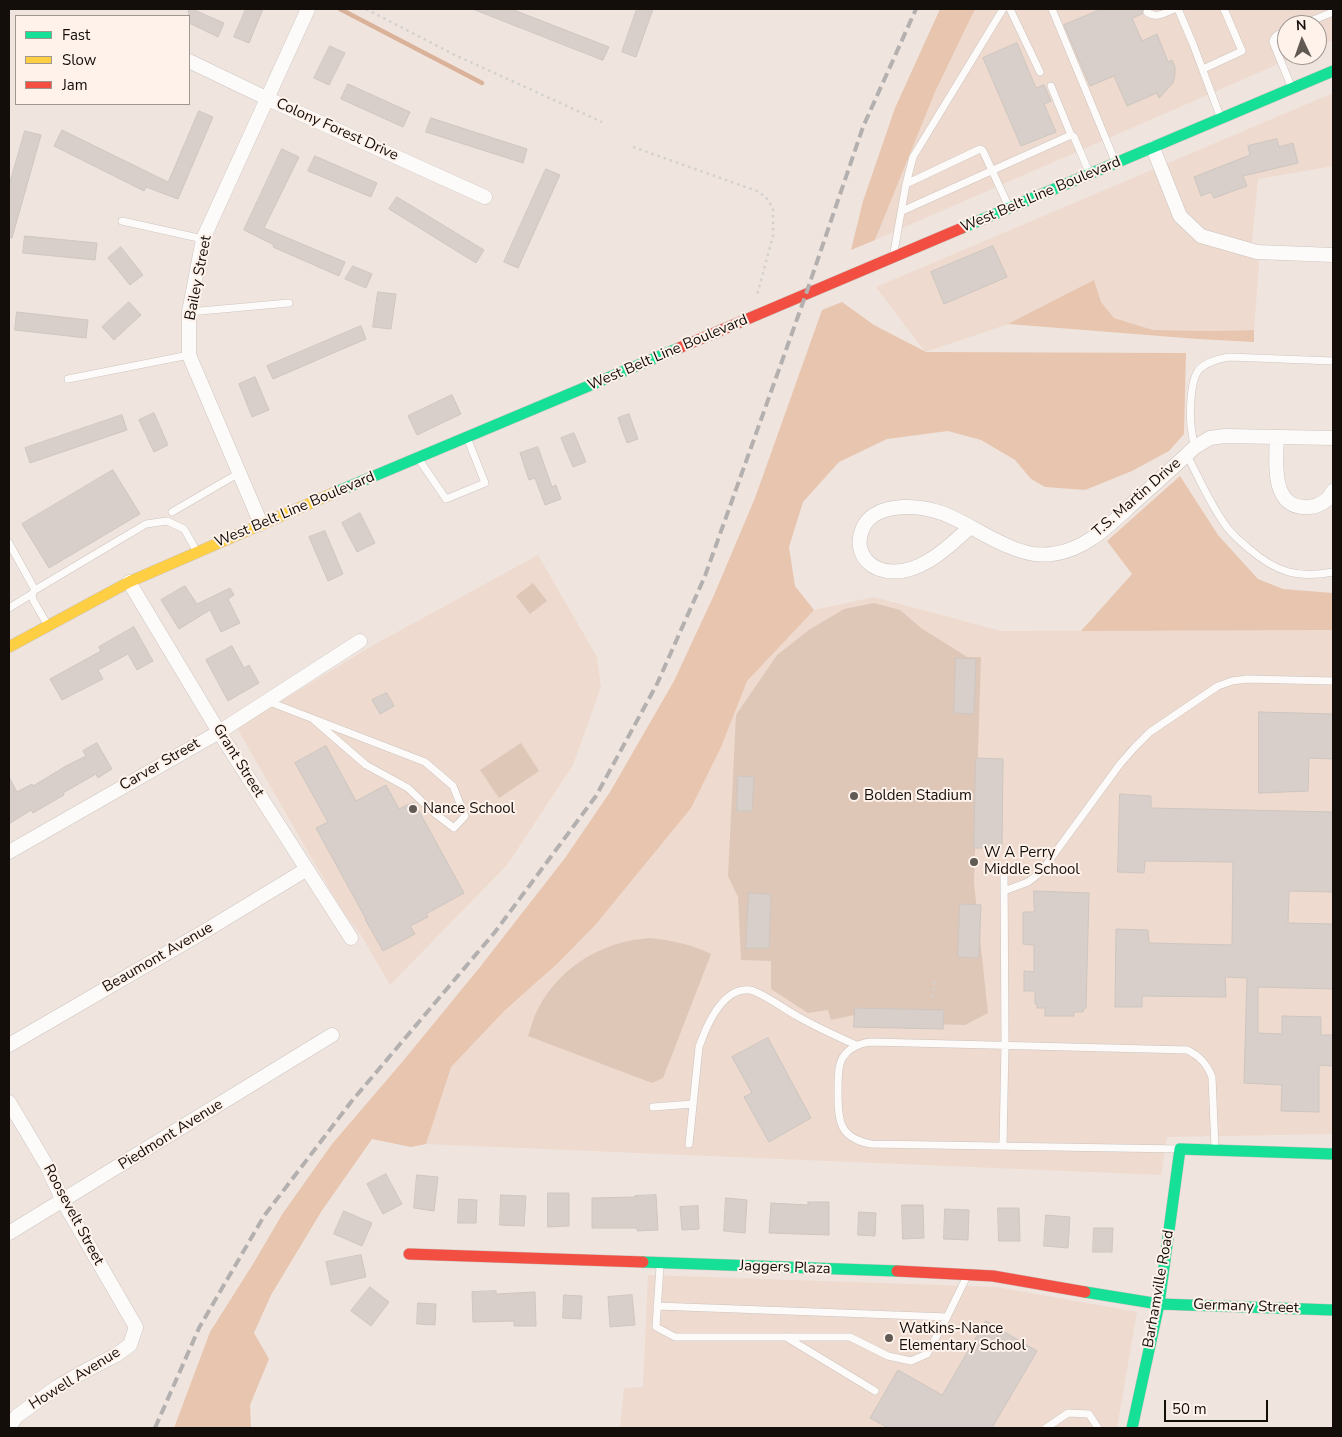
<!DOCTYPE html>
<html>
<head>
<meta charset="utf-8">
<style>
	body { margin:0 }
	#map { position:relative; width:1342px; height:1437px; overflow:hidden; background:#f0e5de; font-family:"Nunito Sans",sans-serif }
	canvas { display:block }
	.frame { position:absolute; inset:0; border:10px solid #140e0a; pointer-events:none }
	.legend { position:absolute; left:15px; top:15px; width:175px; height:90px; box-sizing:border-box; background:#fef2eb; border:1px solid #a09791; margin:0; padding:6px 9px; list-style:none; font-size:15px; color:#140e0a }
	.legend li { display:flex; align-items:center; gap:10px; height:25px }
	.legend b { width:25px; border:1px solid #a09791 }
	.north { position:absolute; left:1277px; top:15px; width:50px; height:50px; box-sizing:border-box; background:#fef2eb; border:1px solid #a09791; border-radius:50%; rotate:357deg; font-size:14px; font-weight:700; line-height:20px; text-align:center; color:#140e0a }
	.north::after { content:''; display:block; margin:auto; width:18px; height:22px; background:#615954; clip-path:polygon(50% 0,100% 100%,50% 72%,0 100%) }
	.scale { position:absolute; left:1164px; top:1400px; width:104px; height:22px; box-sizing:border-box; border:2px solid #140e0a; border-top:0; padding-left:6px; font-size:15px; line-height:18px; white-space:nowrap; color:#140e0a; -webkit-text-stroke:4px #fef2eb; paint-order:stroke }
</style>
</head>
<body>
<div id="map">
<canvas width="1342" height="1437"></canvas>
<div class="frame"></div>
<ul class="legend">
<li><b style="height:6px;background:#16e098"></b>Fast</li>
<li><b style="height:6px;background:#ffcf43"></b>Slow</li>
<li><b style="height:6px;background:#f24e42"></b>Jam</li>
</ul>
<div class="north">N</div>
<div class="scale">50 m</div>
</div>
<script>
const ctx = document.querySelector('canvas').getContext('2d');
ctx.lineJoin = 'round';
function paint(path, color) {
  ctx.fillStyle = color;
  ctx.fill(path, 'evenodd');
}
function stroke(path, color, width, dash) {
  ctx.strokeStyle = color;
  ctx.lineWidth = width;
  ctx.lineCap = dash ? 'butt' : 'round';
  ctx.setLineDash(dash || []);
  ctx.stroke(path);
}
function write(font, color, halo, rows, align = 'center') {
  ctx.font = font + ' "Nunito Sans",sans-serif';
  ctx.lineWidth = 4;
  ctx.setLineDash([]);
  ctx.textBaseline = 'middle';
  ctx.strokeStyle = halo;
  ctx.fillStyle = color;
  for (const [text, x, y, turn = 0] of rows) {
    ctx.save();
    ctx.translate(x, y);
    ctx.rotate((+turn || 0) * Math.PI / 180);
    ctx.textAlign = isNaN(turn) ? turn : align;
    if (halo) ctx.strokeText(text, 0, 0);
    ctx.fillText(text, 0, 0);
    ctx.restore();
  }
}
paint(new Path2D(`
	M 975,9 L 1333,9 L 1333,40 L 1317,47 L 1317,25 L 1287,25 L 1287,55 L 1299,55 L 875,240 L 935,92 Z
	M 1333,93 L 1333,166 L 1258,179 L 1252,242 L 1259,264 L 1254,330 L 1212,331 L 1153,330 L 1114,318 L 1101,302 L 1098,294 L 925,352 L 876,287 Z
	M 538,555 L 597,657 L 601,687 L 573,765 L 507,865 L 390,985 L 361,935 L 344,913 L 309,854 L 237,728 L 370,647 Z
	M 874,597 L 1001,631 L 1333,630 L 1333,1134 L 1167,1137 L 1161,1175 L 426,1144 L 433,1074 L 718,700 L 814,610 Z
	M 648,1275 L 997,1287 L 1137,1312 L 1117,1428 L 620,1428 L 624,1388 L 643,1387 Z`), '#eedace');
paint(new Path2D(`
	M 533,583 L 547,601 L 530,614 L 516,596 Z
	M 874,603 L 900,610 L 921,628 L 967,657 L 981,657 L 974,883 L 988,1013 L 965,1025 L 854,1021 L 854,1015 L 831,1020 L 828,1010 L 808,1013 L 771,989 L 771,961 L 741,960 L 738,897 L 728,876 L 736,715 L 777,655 L 809,630 L 844,609 Z
	M 521,743 L 539,771 L 499,798 L 480,770 Z
	M 651,938 C 673,941 691,944 711,954 L 663,1078 L 652,1083 L 528,1036 C 531,1028 533,1018 537,1011 C 555,974 589,950 628,941 C 636,939 644,939 651,938 Z`), '#dfc7b8');
paint(new Path2D(`
	M 940,9 L 975,9 L 935,92 L 875,240 L 851,250 L 863,201 L 895,108 Z
	M 1094,280 L 1101,302 L 1114,318 L 1153,330 L 1212,331 L 1254,330 L 1254,342 L 1198,339 L 1008,324 Z
	M 842,302 L 874,325 L 926,352 L 1186,353 L 1184,434 L 1169,451 L 1132,471 L 1085,490 L 1045,487 L 1031,479 L 1015,460 L 981,440 L 948,431 L 887,439 L 839,462 L 803,502 L 789,547 L 795,586 L 814,610 L 747,681 L 721,747 L 691,808 L 596,924 L 559,962 L 504,1011 L 451,1067 L 426,1144 L 411,1147 L 372,1139 L 321,1212 L 271,1295 L 254,1333 L 269,1359 L 250,1405 L 251,1428 L 174,1428 L 210,1332 L 253,1264 L 283,1213 L 332,1144 L 403,1061 L 480,967 L 565,858 L 610,792 L 674,681 L 714,595 L 755,498 L 822,310 Z
	M 1180,476 L 1218,535 L 1258,579 L 1283,589 L 1333,593 L 1333,630 L 1081,631 L 1132,574 L 1107,541 Z`), '#e7c5af');
stroke(new Path2D(`
	M 340,9 L 482,83`), '#dab299', 4.5);
const building = new Path2D(`
	M 189,9 L 192,9 L 224,23 L 218,37 L 189,23 Z
	M 246,9 L 263,9 L 249,43 L 234,37 Z
	M 473,9 L 511,9 L 609,47 L 603,60 Z
	M 637,9 L 653,9 L 636,57 L 622,52 Z
	M 1102,9 L 1143,9 L 1142,14 L 1132,18 L 1142,41 L 1157,34 L 1168,62 L 1172,60 L 1175,67 L 1175,75 L 1173,83 L 1159,98 L 1157,93 L 1127,106 L 1114,76 L 1090,86 L 1064,25 Z
	M 1017,43 L 1036,88 L 1044,85 L 1051,101 L 1044,104 L 1056,132 L 1021,146 L 983,58 Z
	M 330,46 L 345,53 L 329,85 L 314,78 Z
	M 348,84 L 410,112 L 403,127 L 341,99 Z
	M 199,111 L 213,117 L 178,199 L 146,187 L 144,191 L 54,146 L 62,130 L 168,182 Z
	M 431,118 L 527,149 L 523,163 L 426,132 Z
	M 25,131 L 41,135 L 12,238 L 9,237 L 9,186 Z
	M 1277,139 L 1279,147 L 1293,143 L 1298,163 L 1243,176 L 1247,186 L 1214,198 L 1211,192 L 1201,196 L 1194,177 L 1250,155 L 1248,146 Z
	M 282,149 L 299,157 L 264,228 L 345,262 L 339,276 L 273,247 L 274,245 L 244,230 Z
	M 315,156 L 377,183 L 371,197 L 308,171 Z
	M 546,169 L 560,175 L 518,268 L 504,262 Z
	M 397,197 L 484,250 L 476,263 L 389,209 Z
	M 25,236 L 97,243 L 95,260 L 23,253 Z
	M 993,246 L 1007,277 L 944,304 L 931,272 Z
	M 121,247 L 143,275 L 130,285 L 108,258 Z
	M 353,266 L 372,274 L 366,288 L 345,279 Z
	M 378,292 L 396,294 L 391,329 L 373,327 Z
	M 129,302 L 141,315 L 114,340 L 102,327 Z
	M 17,312 L 88,320 L 86,338 L 15,330 Z
	M 361,326 L 366,339 L 273,379 L 267,366 Z
	M 255,377 L 269,410 L 252,417 L 239,384 Z
	M 452,395 L 461,414 L 417,435 L 408,416 Z
	M 154,413 L 168,445 L 154,452 L 139,420 Z
	M 629,414 L 638,439 L 627,443 L 618,418 Z
	M 122,415 L 127,430 L 30,463 L 25,448 Z
	M 574,433 L 586,462 L 573,467 L 561,438 Z
	M 538,447 L 552,487 L 556,485 L 561,499 L 545,505 L 535,478 L 529,480 L 520,453 Z
	M 113,470 L 140,514 L 49,568 L 22,524 Z
	M 360,513 L 375,543 L 357,552 L 342,523 Z
	M 325,531 L 343,574 L 328,581 L 309,537 Z
	M 185,586 L 197,604 L 230,588 L 234,595 L 228,599 L 240,623 L 221,632 L 210,610 L 179,629 L 161,600 Z
	M 134,627 L 153,661 L 137,670 L 128,654 L 98,670 L 103,679 L 62,700 L 50,679 L 101,651 L 99,647 Z
	M 232,646 L 244,668 L 249,665 L 259,683 L 228,701 L 206,660 Z
	M 956,658 L 976,659 L 974,714 L 954,713 Z
	M 387,693 L 394,706 L 380,714 L 372,700 Z
	M 1259,712 L 1333,714 L 1333,759 L 1309,758 L 1308,791 L 1259,793 Z
	M 97,743 L 112,769 L 98,778 L 96,774 L 63,793 L 64,795 L 50,803 L 33,813 L 31,810 L 9,824 L 9,777 L 17,792 L 32,784 L 33,786 L 66,766 L 86,756 L 83,751 Z
	M 326,746 L 356,801 L 386,785 L 399,809 L 414,802 L 464,893 L 426,914 L 428,917 L 410,926 L 415,934 L 383,951 L 365,919 L 366,919 L 316,828 L 328,822 L 295,763 Z
	M 976,758 L 1003,759 L 1002,848 L 974,848 Z
	M 738,776 L 754,777 L 752,811 L 737,811 Z
	M 1120,794 L 1151,796 L 1151,808 L 1333,812 L 1333,887 L 1332,887 L 1332,892 L 1289,891 L 1288,923 L 1333,924 L 1333,989 L 1258,987 L 1258,1033 L 1282,1034 L 1282,1016 L 1321,1017 L 1321,1035 L 1333,1035 L 1333,1066 L 1319,1065 L 1319,1112 L 1281,1111 L 1282,1085 L 1244,1083 L 1247,978 L 1225,977 L 1226,997 L 1142,996 L 1142,1007 L 1115,1007 L 1116,929 L 1148,930 L 1149,943 L 1232,945 L 1233,862 L 1145,861 L 1144,873 L 1118,872 Z
	M 1034,891 L 1089,893 L 1086,1008 L 1084,1008 L 1083,1012 L 1074,1012 L 1074,1016 L 1045,1016 L 1045,1008 L 1037,1008 L 1037,1004 L 1035,1004 L 1035,991 L 1024,991 L 1024,971 L 1034,972 L 1034,945 L 1023,944 L 1023,912 L 1034,912 Z
	M 749,893 L 771,894 L 769,948 L 746,948 Z
	M 960,904 L 981,905 L 979,958 L 958,957 Z
	M 855,1008 L 944,1010 L 943,1029 L 854,1027 Z
	M 768,1038 L 811,1118 L 769,1142 L 744,1097 L 752,1093 L 732,1057 Z
	M 386,1174 L 402,1204 L 383,1214 L 367,1184 Z
	M 417,1175 L 438,1177 L 434,1211 L 414,1208 Z
	M 548,1193 L 569,1193 L 569,1226 L 548,1227 Z
	M 501,1195 L 526,1196 L 524,1226 L 500,1225 Z
	M 656,1195 L 658,1230 L 637,1231 L 637,1228 L 592,1228 L 592,1198 L 635,1197 L 635,1196 Z
	M 726,1198 L 747,1200 L 745,1233 L 724,1231 Z
	M 459,1199 L 477,1200 L 476,1223 L 458,1223 Z
	M 808,1202 L 829,1202 L 829,1235 L 769,1233 L 771,1203 L 808,1205 Z
	M 902,1205 L 923,1205 L 924,1238 L 903,1239 Z
	M 698,1206 L 699,1229 L 682,1230 L 680,1207 Z
	M 998,1208 L 1019,1208 L 1020,1241 L 999,1241 Z
	M 945,1209 L 969,1210 L 968,1240 L 944,1239 Z
	M 344,1211 L 372,1223 L 362,1246 L 334,1234 Z
	M 859,1212 L 876,1213 L 875,1236 L 858,1235 Z
	M 1046,1215 L 1070,1217 L 1068,1248 L 1044,1246 Z
	M 1094,1228 L 1113,1228 L 1112,1252 L 1093,1252 Z
	M 361,1255 L 366,1277 L 331,1285 L 326,1262 Z
	M 370,1287 L 389,1302 L 371,1326 L 351,1311 Z
	M 496,1291 L 496,1294 L 535,1292 L 536,1326 L 514,1326 L 514,1321 L 473,1322 L 472,1292 Z
	M 564,1295 L 582,1296 L 581,1319 L 563,1318 Z
	M 632,1295 L 635,1325 L 610,1327 L 608,1297 Z
	M 418,1303 L 436,1304 L 435,1325 L 417,1324 Z
	M 986,1321 L 1037,1351 L 992,1428 L 888,1428 L 870,1418 L 898,1370 L 942,1395 Z`);
paint(building, '#d8cfca');
stroke(building, '#cec6c0', 1);
const lane = new Path2D(`
	M 1010,9 L 1040,72
	M 1052,9 L 1115,161
	M 1178,9 L 1193,44 L 1220,116
	M 1147,12 C 1155,19 1165,13 1174,9
	M 1301,25 L 1333,12
	M 1287,31 C 1280,33 1274,35 1273,42 L 1291,86
	M 1203,69 L 1242,51 L 1224,9
	M 1051,86 L 1071,135
	M 906,184 L 913,157 L 1003,9
	M 902,211 L 1071,135 L 1074,137 L 1089,172
	M 122,221 L 203,239
	M 894,252 L 906,184 L 980,149 L 983,151 L 1008,205
	M 189,312 L 289,303
	M 68,379 L 189,355
	M 1195,447 C 1194,442 1192,437 1192,432 C 1189,418 1190,382 1198,371 C 1205,362 1218,359 1229,357 L 1333,361
	M 1187,455 C 1199,478 1209,502 1224,523 C 1230,533 1239,540 1248,548 C 1276,572 1297,579 1333,572
	M 420,461 L 446,499 L 485,483 L 468,440
	M 172,512 L 239,473
	M 9,543 L 35,590
	M 9,608 L 32,594
	M 47,624 L 33,600 L 32,594 L 35,590 L 146,524 L 167,521 L 184,529 L 196,550
	M 267,701 L 425,762 L 453,786 L 465,816 L 454,828 L 433,812 L 408,788 L 366,765 L 314,720
	M 1004,891 L 1028,882 L 1041,872 L 1120,764 L 1134,748 L 1150,732 L 1218,686 L 1232,681 L 1247,679 L 1333,681
	M 653,1107 L 693,1104
	M 689,1144 L 699,1047 C 706,1027 722,987 750,990 C 761,992 786,1010 797,1016 C 816,1027 836,1036 856,1045
	M 1003,1146 L 1005,1045 L 1004,869
	M 1179,1149 L 871,1144 C 839,1138 838,1121 838,1092 C 838,1084 838,1076 839,1069 C 841,1051 857,1043 872,1042 L 1187,1050 C 1200,1056 1207,1064 1212,1077 L 1215,1149
	M 660,1266 L 656,1327 L 675,1337 L 850,1337 L 888,1356 L 911,1361 L 927,1354 L 947,1317 L 967,1276
	M 657,1306 L 947,1317
	M 786,1337 L 875,1391
	M 1046,1428 L 1068,1413 L 1089,1414 L 1098,1428`);
const street = new Path2D(`
	M 189,61 L 266,98 L 485,197
	M 1153,148 L 1180,216 L 1201,236 L 1257,252 L 1333,255
	M 1277,437 C 1276,461 1270,510 1309,507 C 1320,506 1328,501 1333,491
	M 261,524 L 189,355 L 189,312 L 203,239 L 308,9
	M 970,527 C 947,549 913,581 879,569 C 869,565 862,557 860,547 C 858,535 864,521 874,515 C 883,509 893,508 903,507 C 947,505 971,531 1008,546 C 1021,552 1037,556 1052,554 C 1088,550 1114,520 1139,498 C 1158,481 1177,464 1195,447 L 1210,438 L 1225,436 L 1333,438
	M 129,582 L 219,732 L 351,938
	M 9,852 L 219,732 L 360,641
	M 9,1045 L 205,931 L 307,869
	M 9,1102 L 47,1166 L 63,1201 L 136,1327 L 130,1345 L 116,1355 L 85,1371 L 57,1387 L 17,1416 L 9,1427
	M 9,1233 L 332,1035`);
const fast = new Path2D(`
	M 962,228 L 1333,71
	M 336,492 L 679,348
	M 643,1262 L 897,1271
	M 1085,1292 L 1159,1304 L 1333,1310
	M 1132,1428 L 1159,1304 L 1180,1149 L 1333,1154`);
const slow = new Path2D(`
	M 9,647 L 129,582 L 336,492`);
const jam = new Path2D(`
	M 679,348 L 962,228
	M 409,1254 L 643,1262
	M 897,1271 L 993,1276 L 1085,1292`);
stroke(lane, '#ccc4bf', 8);
stroke(street, '#ccc4bf', 15);
stroke(fast, '#ccc4bf', 12);
stroke(slow, '#ccc4bf', 12);
stroke(jam, '#ccc4bf', 12);
stroke(new Path2D(`
	M 366,9 L 455,55 L 602,122
	M 633,147 L 757,191 L 766,197 L 773,208 L 773,236 L 757,295
	M 933,997 L 934,981`), '#d3d1cf', 2.5, [2.5, 4]);
stroke(lane, '#fdfbfa', 7);
stroke(street, '#fdfbfa', 14);
stroke(fast, '#16e098', 11);
stroke(slow, '#ffcf43', 11);
stroke(jam, '#f24e42', 11);
stroke(new Path2D(`
	M 155,1428 L 199,1328 L 264,1216 L 351,1102 L 495,932 L 596,796 L 657,684 L 705,576 L 806,294 L 863,127 L 916,9`), '#b3b0af', 4, [10, 5]);
for (const [x, y, r, color] of [
	[854,796,5,"#615954"],
	[413,809,5,"#615954"],
	[974,862,5,"#615954"],
	[889,1338,5,"#615954"]
]) {
  const dot = new Path2D();
  dot.arc(x, y, r, 0, 2 * Math.PI);
  ctx.fillStyle = color;
  ctx.fill(dot);
  stroke(dot, '#fef2eb', 2);
}
write('15px', '#140e0a', '#fef2eb', [
	["Colony Forest Drive",337,130,24],
	["West Belt Line Boulevard",1041,195,-23],
	["Bailey Street",199,278,-79],
	["West Belt Line Boulevard",668,353,-23],
	["T.S. Martin Drive",1137,498,-41],
	["West Belt Line Boulevard",295,510,-23],
	["Grant Street",238,761,58],
	["Carver Street",160,765,-30],
	["Beaumont Avenue",158,958,-30],
	["Piedmont Avenue",171,1135,-32],
	["Roosevelt Street",73,1215,62],
	["Jaggers Plaza",785,1268,2],
	["Barhamville Road",1159,1289,-80],
	["Germany Street",1246,1307,2],
	["Howell Avenue",75,1379,-32]
]);
write('15px', '#140e0a', '#fef2eb', [
	["Bolden Stadium",864,796],
	["Nance School",423,809],
	["W A Perry",984,853],
	["Middle School",984,870],
	["Watkins-Nance",899,1329],
	["Elementary School",899,1346]
], 'left');
</script>
</body>
</html>
